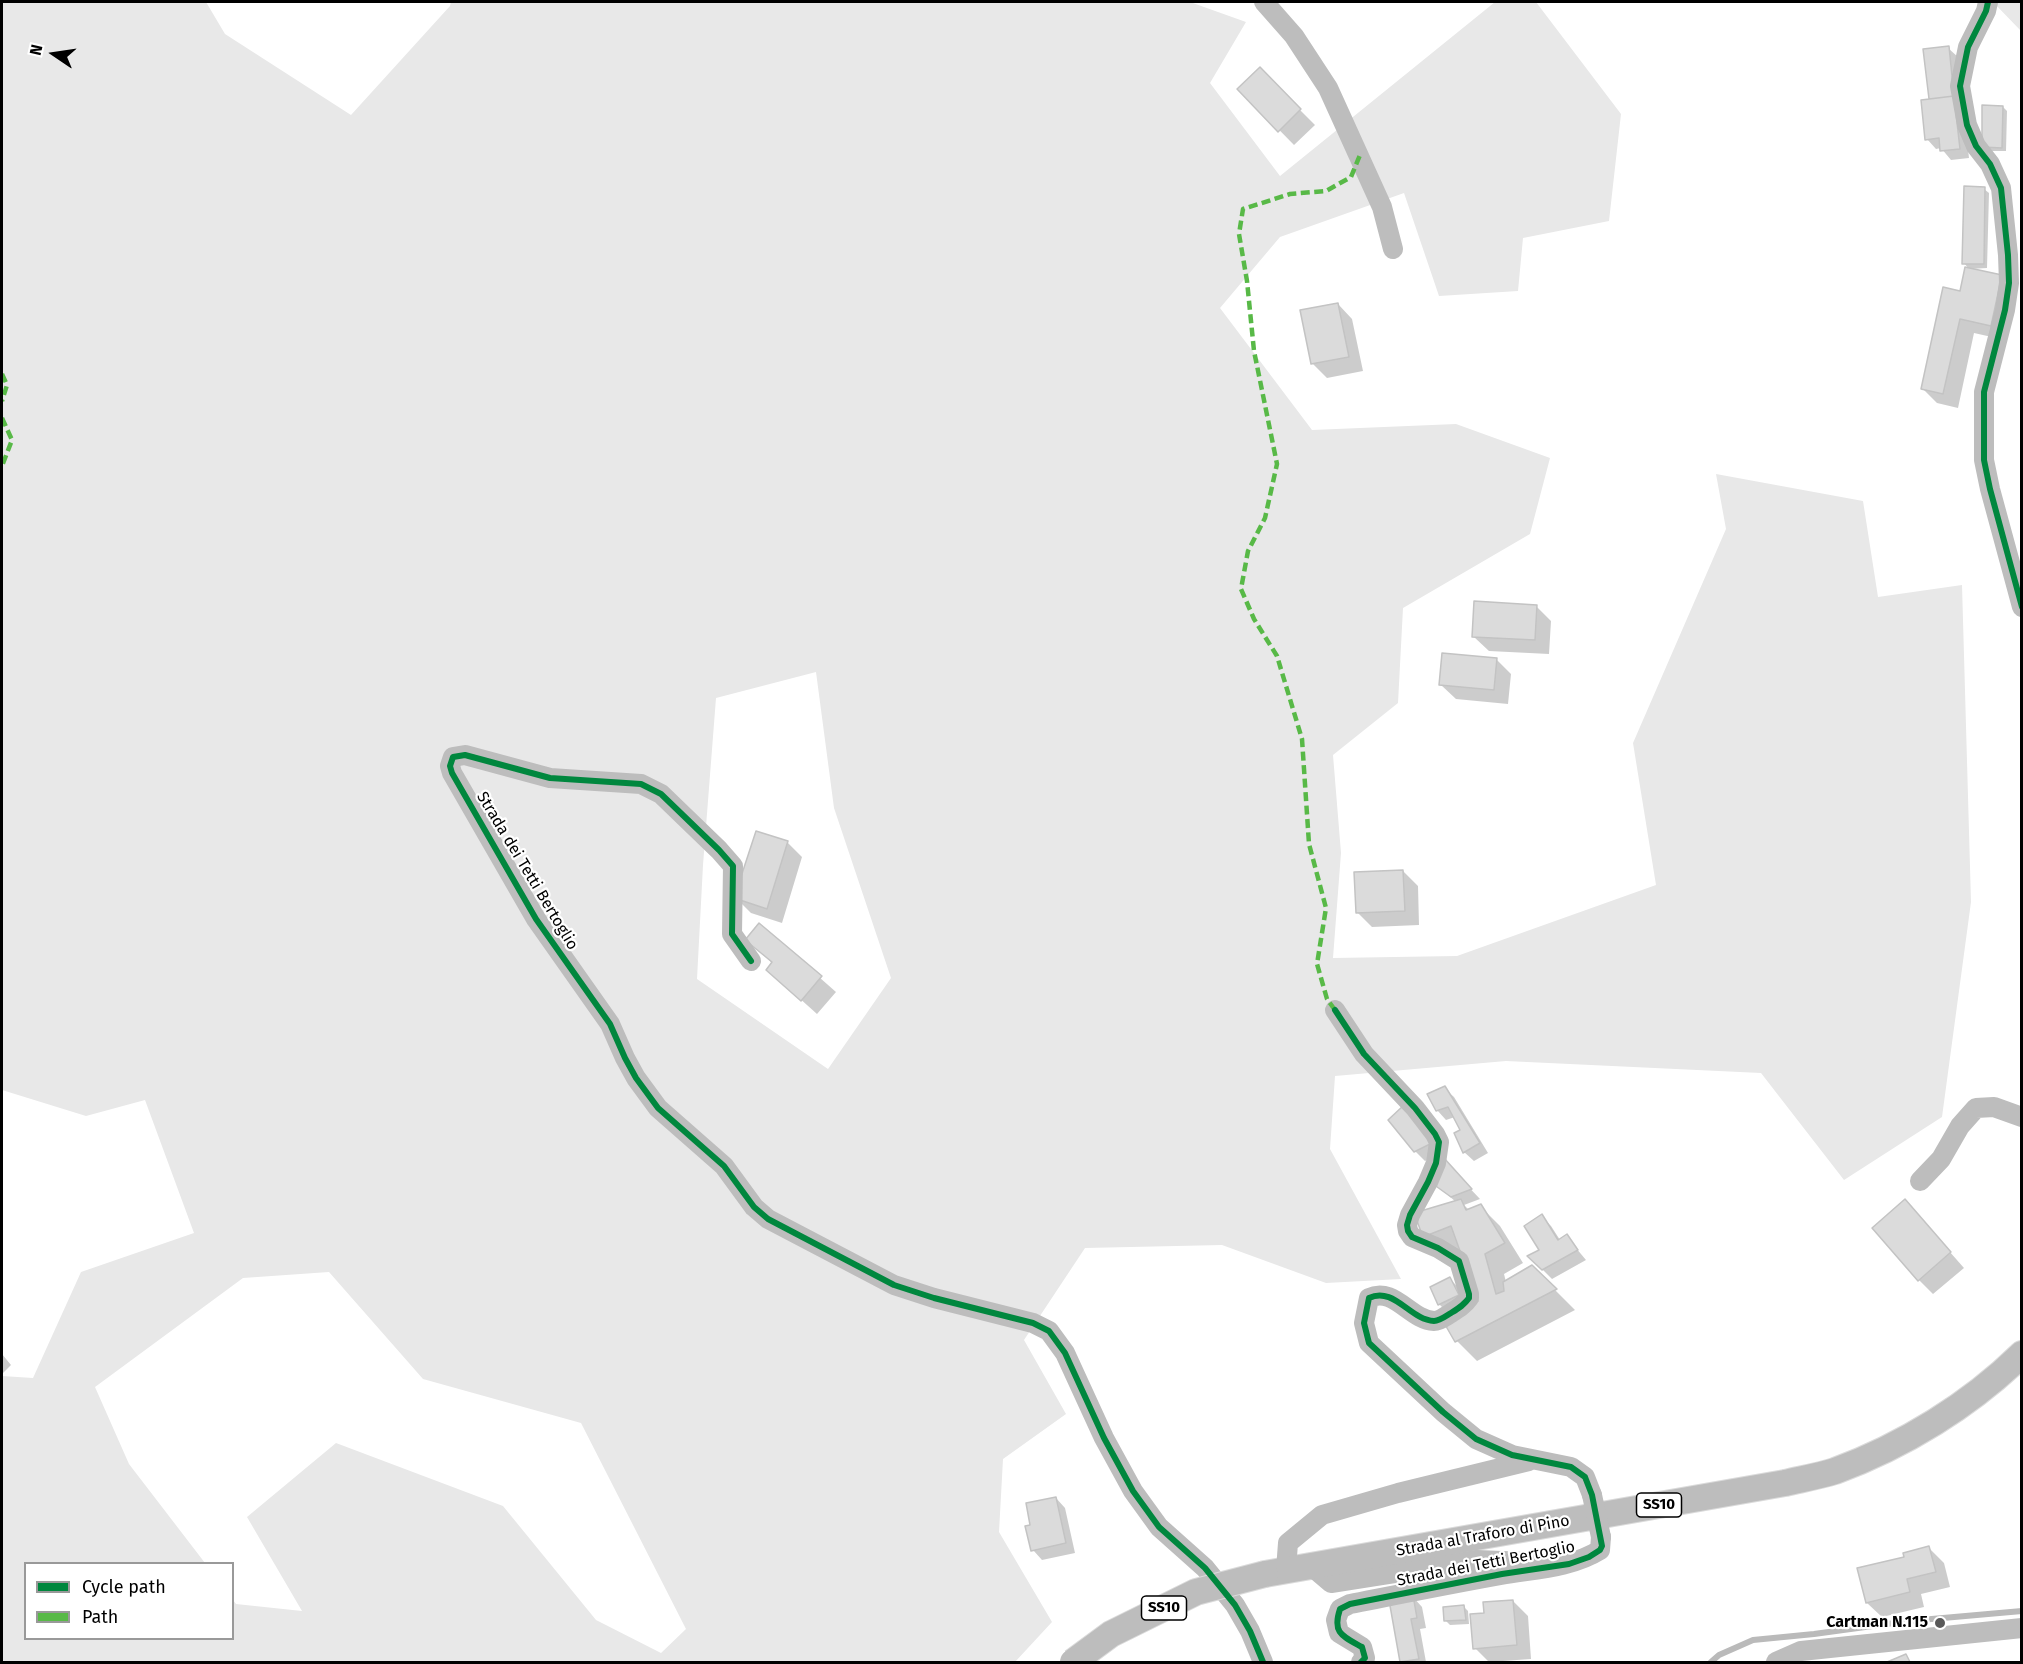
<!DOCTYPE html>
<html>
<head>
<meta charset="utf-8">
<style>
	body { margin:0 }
	#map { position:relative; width:2023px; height:1664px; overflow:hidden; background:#fff; font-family:"Fira Sans",sans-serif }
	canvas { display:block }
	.frame { position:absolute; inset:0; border:3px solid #000; pointer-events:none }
	.legend { position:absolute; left:24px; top:1562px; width:210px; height:78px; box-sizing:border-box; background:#fff; border:2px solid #999; margin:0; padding:8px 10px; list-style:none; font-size:18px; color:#000 }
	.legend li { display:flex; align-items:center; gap:12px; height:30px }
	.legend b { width:30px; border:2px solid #999 }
	.north { position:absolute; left:24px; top:24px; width:60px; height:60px; -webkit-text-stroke:4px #fff; paint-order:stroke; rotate:283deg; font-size:16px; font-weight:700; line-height:24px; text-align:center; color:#000 }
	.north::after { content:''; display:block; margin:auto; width:21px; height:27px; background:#000; clip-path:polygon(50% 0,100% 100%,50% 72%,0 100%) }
</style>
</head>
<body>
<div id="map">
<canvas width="2023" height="1664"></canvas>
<div class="frame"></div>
<ul class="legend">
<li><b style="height:8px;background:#00873e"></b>Cycle path</li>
<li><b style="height:8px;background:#58b947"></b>Path</li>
</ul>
<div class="north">N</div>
</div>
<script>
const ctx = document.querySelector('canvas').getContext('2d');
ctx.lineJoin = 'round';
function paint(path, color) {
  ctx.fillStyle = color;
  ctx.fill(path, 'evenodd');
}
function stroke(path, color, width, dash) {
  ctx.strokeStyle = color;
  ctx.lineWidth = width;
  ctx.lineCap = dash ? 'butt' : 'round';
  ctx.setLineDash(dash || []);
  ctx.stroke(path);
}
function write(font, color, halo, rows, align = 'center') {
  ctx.font = font + ' "Fira Sans",sans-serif';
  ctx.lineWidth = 4.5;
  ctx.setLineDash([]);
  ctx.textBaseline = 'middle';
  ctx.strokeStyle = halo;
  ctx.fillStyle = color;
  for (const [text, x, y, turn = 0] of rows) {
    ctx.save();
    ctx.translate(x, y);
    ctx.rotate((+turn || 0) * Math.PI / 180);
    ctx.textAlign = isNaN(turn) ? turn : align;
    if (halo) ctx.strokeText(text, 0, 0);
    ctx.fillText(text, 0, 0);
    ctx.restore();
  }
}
paint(new Path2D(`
	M 2,2 L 206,2 L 225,34 L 351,115 L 450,6 L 451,2 L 1190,2 L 1246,22 L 1210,83 L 1280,176 L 1495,2 L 1536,2 L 1621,114 L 1609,221 L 1523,238 L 1518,291 L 1439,296 L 1404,193 L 1280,237 L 1220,308 L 1312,430 L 1456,424 L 1550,458 L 1530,534 L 1403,608 L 1398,703 L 1333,755 L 1341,853 L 1333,958 L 1457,956 L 1656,885 L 1633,743 L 1726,529 L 1716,474 L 1863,501 L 1878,597 L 1962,585 L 1971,902 L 1942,1117 L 1844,1180 L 1761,1073 L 1506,1061 L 1335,1076 L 1330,1149 L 1401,1279 L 1326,1283 L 1222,1245 L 1085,1248 L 1024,1340 L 1066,1414 L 1003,1459 L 999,1532 L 1052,1622 L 1015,1662 L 2,1662 L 2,1376 L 33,1378 L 81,1272 L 194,1233 L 145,1100 L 86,1116 L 2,1090 ZM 816,672 L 834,808 L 891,978 L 828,1069 L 697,979 L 703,865 L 716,698 ZM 329,1272 L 423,1379 L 581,1423 L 686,1629 L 661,1653 L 596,1620 L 503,1506 L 336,1443 L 247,1517 L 302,1611 L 236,1604 L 233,1600 L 232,1638 L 26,1638 L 26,1564 L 205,1563 L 129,1464 L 95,1387 L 243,1278 Z
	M 1993,2 L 2021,2 L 2021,31 Z`), '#e8e8e8');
paint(new Path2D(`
	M 1948,48 L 1958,57 L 1969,158 L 1951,160 L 1941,148 L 1936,149 L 1927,139 L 1931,101 L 1925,50 Z
	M 1259,69 L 1315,125 L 1294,145 L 1239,89 Z
	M 2003,107 L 2007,111 L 2006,151 L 1988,151 Z
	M 1984,189 L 1989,193 L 1987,268 L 1969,269 L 1964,263 Z
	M 2001,277 L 2005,340 L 1974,333 L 1958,408 L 1937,403 L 1922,388 L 1961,292 Z
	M 1338,304 L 1352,319 L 1363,371 L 1327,378 L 1313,364 Z
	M 1536,606 L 1551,621 L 1549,654 L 1489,651 L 1474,637 Z
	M 1496,659 L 1511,674 L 1508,704 L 1456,699 L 1441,685 Z
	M 787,842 L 802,857 L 782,923 L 751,913 L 736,898 Z
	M 1403,871 L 1418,886 L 1419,925 L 1372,927 L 1357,912 Z
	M 760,925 L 836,992 L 817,1014 L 768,970 L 773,964 L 747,940 Z
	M 1444,1088 L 1454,1097 L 1488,1153 L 1474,1161 L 1464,1152 L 1462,1130 L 1455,1117 L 1446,1120 L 1437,1110 Z
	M 1414,1116 L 1442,1152 L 1425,1161 L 1415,1151 Z
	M 1444,1161 L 1480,1199 L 1464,1205 L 1469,1210 L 1480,1206 L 1500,1226 L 1523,1263 L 1504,1274 L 1506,1282 L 1532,1267 L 1575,1310 L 1477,1361 L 1457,1341 L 1445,1321 L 1480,1302 L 1444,1256 L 1424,1236 L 1456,1202 L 1434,1183 Z
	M 1905,1201 L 1964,1268 L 1933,1294 L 1919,1280 Z
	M 1541,1216 L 1551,1226 L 1560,1240 L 1566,1236 L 1586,1260 L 1552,1279 L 1530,1257 L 1541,1250 Z
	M 1450,1279 L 1459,1288 L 1468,1305 L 1449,1314 L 1439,1304 L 1432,1287 Z
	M 2,1354 L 11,1365 L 2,1374 Z
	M 1056,1498 L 1065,1508 L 1075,1553 L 1042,1560 L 1033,1550 L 1032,1526 Z
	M 1929,1548 L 1944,1563 L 1950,1587 L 1921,1594 L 1924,1607 L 1882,1617 L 1867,1603 L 1906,1558 Z
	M 1413,1597 L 1422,1607 L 1426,1628 L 1420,1629 L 1426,1662 L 1402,1662 L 1391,1601 Z
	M 1513,1601 L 1528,1616 L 1531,1659 L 1489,1662 L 1475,1648 L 1485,1614 Z
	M 1464,1607 L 1468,1611 L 1469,1624 L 1450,1625 L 1446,1621 Z`), '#0003');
stroke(new Path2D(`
	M 1711,1662 L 1719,1655 L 1753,1640 L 1814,1634 L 1909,1621 L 2022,1611`), '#bababa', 6);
const building = new Path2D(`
	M 1949,46 L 1954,96 L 1929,99 L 1923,49 Z
	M 1260,67 L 1301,109 L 1278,132 L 1237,89 Z
	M 1954,96 L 1960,149 L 1940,151 L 1939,138 L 1925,140 L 1921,100 Z
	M 1982,105 L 2003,106 L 2002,148 L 1982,147 Z
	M 1964,186 L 1985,187 L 1984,264 L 1962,264 Z
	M 1965,267 L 2002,275 L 1991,326 L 1960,319 L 1943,394 L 1921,389 L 1943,287 L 1960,291 Z
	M 1338,303 L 1349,357 L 1311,364 L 1300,310 Z
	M 1474,601 L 1537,605 L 1535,640 L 1472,637 Z
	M 1442,653 L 1497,658 L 1494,690 L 1439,685 Z
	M 756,831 L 788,841 L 767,909 L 734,898 Z
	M 1403,870 L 1405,911 L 1356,913 L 1354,872 Z
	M 759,923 L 822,976 L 801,1001 L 766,970 L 772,962 L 745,940 Z
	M 1445,1086 L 1480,1143 L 1463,1153 L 1454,1133 L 1460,1130 L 1448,1107 L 1436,1111 L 1427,1094 Z
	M 1404,1105 L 1434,1142 L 1414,1152 L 1388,1120 Z
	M 1444,1158 L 1472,1189 L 1451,1197 L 1433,1184 Z
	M 1461,1199 L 1466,1210 L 1481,1204 L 1505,1243 L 1485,1254 L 1496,1294 L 1504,1291 L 1503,1282 L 1532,1265 L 1557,1289 L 1455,1342 L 1443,1321 L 1478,1301 L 1451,1226 L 1423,1237 L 1414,1213 Z
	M 1905,1199 L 1951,1252 L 1918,1281 L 1872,1228 Z
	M 1542,1214 L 1558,1240 L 1567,1234 L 1578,1250 L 1542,1270 L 1527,1256 L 1539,1250 L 1524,1226 Z
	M 1450,1277 L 1459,1295 L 1438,1305 L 1430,1287 Z
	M 1056,1497 L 1066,1543 L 1031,1551 L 1025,1526 L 1030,1525 L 1026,1503 Z
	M 1929,1546 L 1936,1572 L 1907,1579 L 1910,1592 L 1866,1603 L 1857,1568 L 1904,1557 L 1903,1553 Z
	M 1413,1595 L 1417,1618 L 1411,1619 L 1419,1659 L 1400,1662 L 1389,1600 Z
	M 1513,1600 L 1517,1645 L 1473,1649 L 1470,1614 L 1484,1613 L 1483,1602 Z
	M 1464,1605 L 1466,1620 L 1444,1621 L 1443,1607 Z
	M 1906,1654 L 1910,1662 L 1887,1662 Z`);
paint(building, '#dbdbdb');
stroke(building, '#c3c3c3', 1.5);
const major = new Path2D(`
	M 1265,1574 L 1785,1483 C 1802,1479 1819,1476 1835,1471 C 1903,1446 1970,1405 2022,1354`);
stroke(major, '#dbdbdb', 28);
stroke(new Path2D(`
	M 1264,2 L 1294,36 L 1328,88 L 1382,207 L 1393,249
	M 1988,2 L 1986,11 L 1968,47 L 1960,86 L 1967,125 L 1976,146 L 1990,164 L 2001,188 L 2008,255 L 2009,283 L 2005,310 L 1984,392 L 1984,460 L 1990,489 L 2022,607
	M 751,961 L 732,934 L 733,866 L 719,850 L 661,794 L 641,784 L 550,778 L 465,755 L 453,757 L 450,766 L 452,773 L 536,919 L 610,1024 L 625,1058 L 636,1078 L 658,1108 L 724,1166 L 754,1207 L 768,1219 L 894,1285 L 934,1298 L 1033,1323 L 1049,1331 L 1065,1353 L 1104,1438 L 1133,1491 L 1159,1527 L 1205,1568 L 1235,1605 L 1250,1631 L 1263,1662
	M 1335,1010 L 1364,1054 L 1415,1108 L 1435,1134 L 1439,1142 L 1436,1163 L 1428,1182 L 1410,1215 L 1407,1225 L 1408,1231 L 1412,1237 L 1438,1248 L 1459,1261 L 1469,1294 L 1469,1298 C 1464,1305 1459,1308 1451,1313 C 1446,1316 1440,1321 1434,1321 C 1410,1320 1394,1286 1369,1298 L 1364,1323 L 1369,1343 L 1443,1412 L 1476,1439 L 1512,1455 L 1571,1467 L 1585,1477 L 1592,1495
	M 1920,1181 L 1941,1159 L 1960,1126 L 1976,1108 L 1994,1107 L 2022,1117
	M 1311,1566 L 1331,1583 L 1477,1560 L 1528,1562
	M 1286,1570 L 1288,1543 L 1322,1515 L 1398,1493 L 1529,1461
	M 1361,1662 L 1365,1658 L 1362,1647 L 1339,1633 L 1336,1620 L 1340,1609 L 1350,1604 C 1401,1594 1451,1584 1501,1575 C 1535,1569 1571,1568 1600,1550 L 1601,1537
	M 1776,1662 L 1801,1651 L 2022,1628`), '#bdbdbd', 20);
stroke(major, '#bdbdbd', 26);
const majorBridge = new Path2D(`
	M 1073,1662 L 1111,1634 L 1196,1592 L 1265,1574`);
stroke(majorBridge, '#dbdbdb', 28, []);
stroke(new Path2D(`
	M 1592,1495 L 1601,1537`), '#bdbdbd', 20);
stroke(majorBridge, '#bdbdbd', 26);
stroke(new Path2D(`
	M 2,374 L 7,385 L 2,401
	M 2,418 L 12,440 L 2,466
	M 1335,1010 L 1327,999 L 1317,964 L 1326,908 L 1309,844 L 1302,739 L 1277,656 L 1254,619 L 1241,589 L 1248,551 L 1265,518 L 1277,464 L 1254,351 L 1247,281 L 1239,234 L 1243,209 L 1290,194 L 1326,191 L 1351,177 L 1360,155`), '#58b947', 4.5, [9, 4.5]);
stroke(new Path2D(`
	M 1988,2 L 1986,11 L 1968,47 L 1960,86 L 1967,125 L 1976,146 L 1990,164 L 2001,188 L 2008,255 L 2009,283 L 2005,310 L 1984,392 L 1984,460 L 1990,489 L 2022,607
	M 751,961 L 732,934 L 733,866 L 719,850 L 661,794 L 641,784 L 550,778 L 465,755 L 453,757 L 450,766 L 452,773 L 536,919 L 610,1024 L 625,1058 L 636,1078 L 658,1108 L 724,1166 L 754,1207 L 768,1219 L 894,1285 L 934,1298 L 1033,1323 L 1049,1331 L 1065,1353 L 1104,1438 L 1133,1491 L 1159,1527 L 1205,1568 L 1235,1605 L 1250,1631 L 1263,1662
	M 1335,1010 L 1364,1054 L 1415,1108 L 1435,1134 L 1439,1142 L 1436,1163 L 1428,1182 L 1410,1215 L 1407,1225 L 1408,1231 L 1412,1237 L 1438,1248 L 1459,1261 L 1469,1294 L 1469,1298 C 1464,1305 1459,1308 1451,1313 C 1446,1316 1440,1321 1434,1321 C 1410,1320 1394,1286 1369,1298 L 1364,1323 L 1369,1343 L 1443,1412 L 1476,1439 L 1512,1455 L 1571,1467 L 1585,1477 L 1592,1495 L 1602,1546 L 1600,1550 L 1589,1557 L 1569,1564 L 1502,1574 L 1350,1604 L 1340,1609 C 1332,1633 1342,1636 1362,1647 L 1365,1658 L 1361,1662`), '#00873e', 6);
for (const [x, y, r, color] of [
	[1940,1623,6,"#595959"]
]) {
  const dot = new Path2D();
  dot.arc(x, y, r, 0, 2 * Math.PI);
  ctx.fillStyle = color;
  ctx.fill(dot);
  stroke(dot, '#fff', 2);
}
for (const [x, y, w] of [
	[1659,1505,45],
	[1164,1608,45]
]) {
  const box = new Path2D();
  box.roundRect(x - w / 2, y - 12, w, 24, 4.5);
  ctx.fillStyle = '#fff';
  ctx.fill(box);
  stroke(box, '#000', 1.5);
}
write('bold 15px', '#000', null, [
	["SS10",1659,1505],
	["SS10",1164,1608]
]);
write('16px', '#000', '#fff', [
	["Strada dei Tetti Bertoglio",527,871,59],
	["Strada al Traforo di Pino",1483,1536,-10],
	["Strada dei Tetti Bertoglio",1486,1564,-11]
]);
write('bold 16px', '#000', '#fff', [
	["Cartman N.115",1928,1623]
], 'right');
</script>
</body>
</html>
